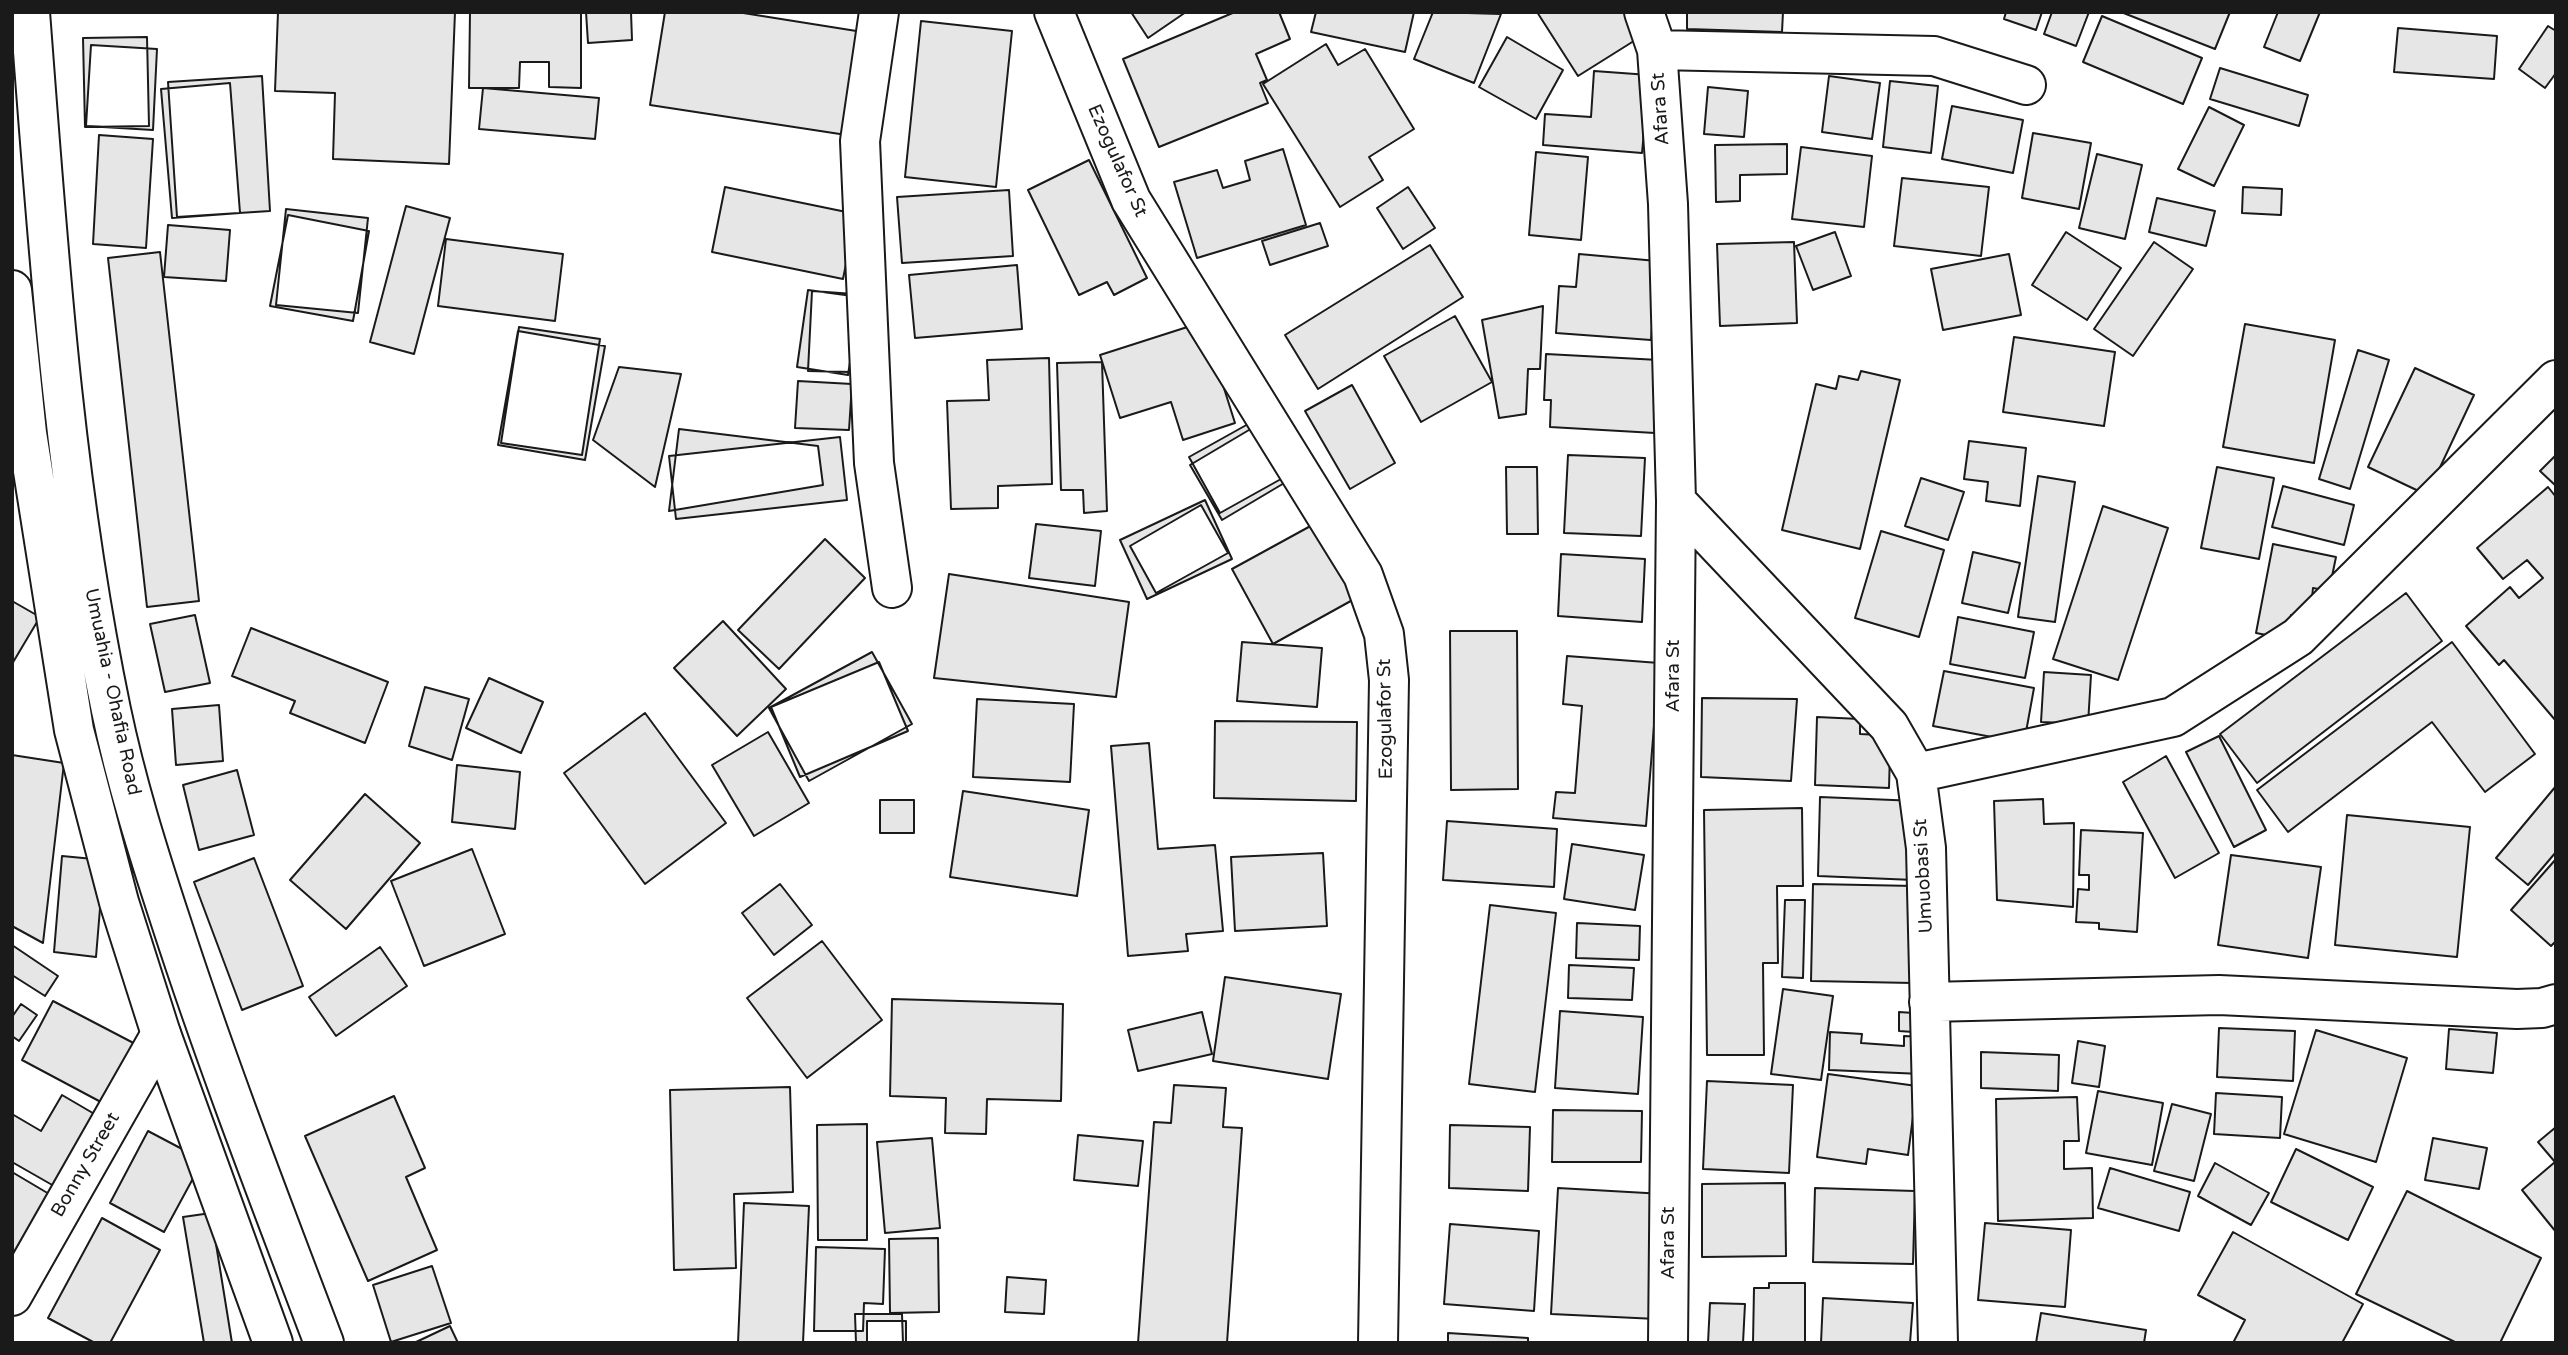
<!DOCTYPE html>
<html>
<head>
<meta charset="utf-8">
<style>
	body { margin:0 }
	#map { position:relative; width:2568px; height:1355px; overflow:hidden; background:#fff; font-family:"Varela Round",sans-serif }
	canvas { display:block }
	.frame { position:absolute; inset:0; border:14px solid #1a1a1a; pointer-events:none }
</style>
</head>
<body>
<div id="map">
<canvas width="2568" height="1355"></canvas>
<div class="frame"></div>
</div>
<script>
const ctx = document.querySelector('canvas').getContext('2d');
ctx.lineJoin = 'round';
function paint(path, color) {
  ctx.fillStyle = color;
  ctx.fill(path, 'evenodd');
}
function stroke(path, color, width, dash) {
  ctx.strokeStyle = color;
  ctx.lineWidth = width;
  ctx.lineCap = dash ? 'butt' : 'round';
  ctx.setLineDash(dash || []);
  ctx.stroke(path);
}
function write(font, color, halo, rows, align = 'center') {
  ctx.font = font + ' "Varela Round",sans-serif';
  ctx.lineWidth = 5;
  ctx.setLineDash([]);
  ctx.textBaseline = 'middle';
  ctx.strokeStyle = halo;
  ctx.fillStyle = color;
  for (const [text, x, y, turn = 0] of rows) {
    ctx.save();
    ctx.translate(x, y);
    ctx.rotate((+turn || 0) * Math.PI / 180);
    ctx.textAlign = isNaN(turn) ? turn : align;
    if (halo) ctx.strokeText(text, 0, 0);
    ctx.fillText(text, 0, 0);
    ctx.restore();
  }
}
const building = new Path2D(`
	M 278,12 L 455,12 L 449,164 L 333,159 L 335,93 L 275,91 Z
	M 470,12 L 581,12 L 581,88 L 549,87 L 549,62 L 520,62 L 519,88 L 469,88 Z
	M 586,12 L 631,12 L 632,40 L 588,43 Z
	M 665,12 L 737,12 L 869,33 L 853,136 L 650,105 Z
	M 1131,12 L 1186,12 L 1148,38 Z
	M 1235,12 L 1279,12 L 1290,39 L 1256,54 L 1267,80 L 1260,83 L 1268,103 L 1159,147 L 1123,59 Z
	M 1316,12 L 1414,12 L 1405,52 L 1311,32 Z
	M 1433,12 L 1501,14 L 1474,83 L 1414,59 Z
	M 1537,12 L 1631,12 L 1645,34 L 1578,76 Z
	M 1687,12 L 1783,12 L 1782,32 L 1687,29 Z
	M 2006,12 L 2042,12 L 2036,30 L 2004,19 Z
	M 2052,12 L 2089,12 L 2076,46 L 2044,34 Z
	M 2121,12 L 2230,12 L 2215,49 Z
	M 2278,12 L 2320,12 L 2300,61 L 2264,47 Z
	M 2102,16 L 2202,58 L 2183,104 L 2083,62 Z
	M 921,21 L 1012,31 L 996,187 L 905,177 Z
	M 2548,26 L 2556,31 L 2556,73 L 2545,88 L 2519,69 Z
	M 2398,28 L 2497,36 L 2494,79 L 2394,72 Z
	M 147,37 L 149,126 L 85,127 L 83,38 Z
	M 1507,37 L 1563,70 L 1536,119 L 1479,87 Z
	M 1326,44 L 1338,65 L 1365,49 L 1414,129 L 1369,157 L 1383,180 L 1340,207 L 1263,84 Z
	M 91,45 L 157,49 L 153,130 L 86,126 Z
	M 2220,68 L 2308,95 L 2299,126 L 2210,99 Z
	M 1594,71 L 1649,75 L 1642,153 L 1543,145 L 1545,114 L 1591,117 Z
	M 262,76 L 270,211 L 177,217 L 168,82 Z
	M 1829,76 L 1880,83 L 1872,139 L 1822,132 Z
	M 1890,81 L 1938,86 L 1931,153 L 1883,147 Z
	M 230,83 L 240,213 L 172,218 L 161,89 Z
	M 1708,87 L 1748,91 L 1744,137 L 1704,134 Z
	M 483,88 L 599,98 L 595,139 L 479,129 Z
	M 1952,106 L 2023,120 L 2013,173 L 1942,159 Z
	M 2209,107 L 2244,125 L 2214,186 L 2178,169 Z
	M 2033,133 L 2091,143 L 2079,209 L 2022,198 Z
	M 99,135 L 153,139 L 146,248 L 93,244 Z
	M 1787,144 L 1787,174 L 1740,175 L 1740,201 L 1716,202 L 1715,145 Z
	M 1801,147 L 1872,156 L 1864,227 L 1792,219 Z
	M 1283,149 L 1306,225 L 1197,258 L 1174,182 L 1217,170 L 1223,188 L 1250,180 L 1245,161 Z
	M 1536,152 L 1588,157 L 1581,240 L 1529,235 Z
	M 2097,154 L 2142,165 L 2125,239 L 2079,228 Z
	M 1089,160 L 1147,278 L 1114,295 L 1107,282 L 1079,295 L 1028,190 Z
	M 1902,178 L 1989,187 L 1981,256 L 1894,246 Z
	M 725,187 L 856,214 L 843,279 L 712,252 Z
	M 1408,187 L 1435,228 L 1403,249 L 1377,208 Z
	M 2243,187 L 2282,189 L 2281,215 L 2242,213 Z
	M 1009,190 L 1013,256 L 902,263 L 897,197 Z
	M 2157,198 L 2215,211 L 2206,246 L 2149,232 Z
	M 406,206 L 450,218 L 414,354 L 370,342 Z
	M 286,209 L 368,218 L 358,313 L 276,305 Z
	M 288,215 L 369,231 L 353,321 L 270,306 Z
	M 1320,223 L 1328,246 L 1270,265 L 1262,241 Z
	M 168,225 L 230,230 L 226,281 L 164,277 Z
	M 1835,232 L 1851,276 L 1813,290 L 1796,246 Z
	M 2066,232 L 2121,268 L 2087,320 L 2032,285 Z
	M 446,239 L 563,254 L 555,321 L 438,306 Z
	M 1794,242 L 1797,323 L 1720,326 L 1717,244 Z
	M 2154,242 L 2193,269 L 2133,356 L 2094,329 Z
	M 1430,245 L 1463,297 L 1318,389 L 1285,335 Z
	M 160,252 L 199,601 L 147,607 L 108,258 Z
	M 1579,254 L 1657,261 L 1651,340 L 1556,333 L 1559,286 L 1576,287 Z
	M 2009,254 L 2021,315 L 1943,330 L 1931,269 Z
	M 1017,265 L 1022,329 L 915,338 L 909,275 Z
	M 808,290 L 860,297 L 848,375 L 797,367 Z
	M 812,291 L 854,294 L 851,372 L 808,371 Z
	M 1543,306 L 1540,369 L 1528,369 L 1526,414 L 1499,418 L 1482,320 Z
	M 1455,316 L 1492,382 L 1421,422 L 1384,356 Z
	M 1203,322 L 1235,423 L 1183,440 L 1171,402 L 1120,418 L 1100,355 Z
	M 2245,324 L 2335,340 L 2314,463 L 2223,447 Z
	M 519,327 L 600,339 L 582,455 L 501,443 Z
	M 518,331 L 605,346 L 585,460 L 498,445 Z
	M 2014,337 L 2115,352 L 2104,426 L 2003,412 Z
	M 2358,350 L 2389,360 L 2350,489 L 2319,479 Z
	M 1546,354 L 1659,360 L 1655,433 L 1550,427 L 1551,400 L 1544,400 Z
	M 1049,358 L 1052,484 L 998,486 L 998,508 L 951,509 L 947,401 L 989,400 L 987,360 Z
	M 1102,362 L 1107,511 L 1084,513 L 1083,490 L 1061,490 L 1057,363 Z
	M 619,367 L 681,374 L 655,487 L 593,440 Z
	M 2415,368 L 2474,395 L 2427,495 L 2368,467 Z
	M 1861,371 L 1900,380 L 1860,549 L 1782,530 L 1816,384 L 1836,389 L 1839,376 L 1858,380 Z
	M 798,381 L 852,384 L 849,430 L 795,428 Z
	M 1352,385 L 1395,463 L 1350,489 L 1305,411 Z
	M 1250,423 L 1281,479 L 1220,513 L 1189,457 Z
	M 1254,427 L 1286,482 L 1222,520 L 1190,465 Z
	M 679,429 L 818,446 L 823,485 L 669,511 Z
	M 840,437 L 847,500 L 676,519 L 669,456 Z
	M 1969,441 L 2026,448 L 2020,506 L 1986,501 L 1988,482 L 1964,479 Z
	M 1568,455 L 1645,458 L 1641,536 L 1564,533 Z
	M 2556,455 L 2556,486 L 2540,471 Z
	M 1506,467 L 1537,467 L 1538,534 L 1507,534 Z
	M 2217,467 L 2274,478 L 2259,559 L 2201,548 Z
	M 2038,476 L 2075,482 L 2055,622 L 2018,617 Z
	M 1921,478 L 1964,492 L 1948,540 L 1905,526 Z
	M 2283,486 L 2354,505 L 2344,545 L 2272,527 Z
	M 2548,487 L 2556,497 L 2556,721 L 2504,660 L 2499,665 L 2466,626 L 2510,587 L 2519,598 L 2543,578 L 2527,560 L 2503,579 L 2477,548 Z
	M 1205,500 L 1232,559 L 1147,599 L 1120,540 Z
	M 1201,505 L 1228,553 L 1156,593 L 1130,546 Z
	M 2103,506 L 2168,528 L 2118,680 L 2053,659 Z
	M 1316,523 L 1358,597 L 1273,644 L 1232,569 Z
	M 1036,524 L 1101,531 L 1095,586 L 1029,578 Z
	M 1881,531 L 1944,550 L 1919,637 L 1855,618 Z
	M 825,539 L 865,578 L 779,669 L 738,630 Z
	M 2273,544 L 2336,557 L 2329,591 L 2313,588 L 2310,618 L 2291,615 L 2287,639 L 2256,633 Z
	M 1973,552 L 2020,563 L 2008,613 L 1962,603 Z
	M 1561,554 L 1645,559 L 1642,622 L 1558,616 Z
	M 949,574 L 1129,602 L 1116,697 L 934,678 Z
	M 2406,593 L 2442,641 L 2257,783 L 2220,734 Z
	M 12,601 L 40,617 L 12,664 Z
	M 195,615 L 210,683 L 165,692 L 150,624 Z
	M 1958,617 L 2034,632 L 2025,678 L 1950,664 Z
	M 723,621 L 786,689 L 737,736 L 674,668 Z
	M 251,628 L 388,682 L 365,743 L 290,713 L 295,701 L 232,676 Z
	M 1450,631 L 1517,631 L 1518,789 L 1451,790 Z
	M 1242,642 L 1322,648 L 1317,707 L 1237,701 Z
	M 2452,642 L 2535,754 L 2485,792 L 2432,722 L 2288,832 L 2257,790 Z
	M 872,652 L 912,724 L 809,781 L 769,708 Z
	M 1567,656 L 1659,663 L 1646,826 L 1553,818 L 1556,792 L 1575,793 L 1582,706 L 1563,704 Z
	M 879,662 L 908,731 L 800,777 L 771,707 Z
	M 1944,671 L 2034,688 L 2024,743 L 1933,726 Z
	M 2044,672 L 2091,675 L 2088,724 L 2041,722 Z
	M 489,678 L 543,702 L 521,753 L 466,728 Z
	M 425,687 L 469,699 L 452,760 L 409,746 Z
	M 1702,698 L 1797,699 L 1791,781 L 1701,777 Z
	M 977,699 L 1074,704 L 1070,782 L 973,777 Z
	M 219,705 L 223,761 L 176,765 L 172,709 Z
	M 645,713 L 726,823 L 645,884 L 564,773 Z
	M 1817,717 L 1860,719 L 1860,734 L 1881,735 L 1881,752 L 1890,752 L 1889,788 L 1815,785 Z
	M 1215,721 L 1357,722 L 1356,801 L 1214,798 Z
	M 768,732 L 809,803 L 754,836 L 712,765 Z
	M 2219,736 L 2266,830 L 2234,847 L 2186,752 Z
	M 1149,743 L 1158,849 L 1215,845 L 1223,931 L 1186,934 L 1188,951 L 1128,956 L 1111,746 Z
	M 12,755 L 64,763 L 43,943 L 12,926 Z
	M 2166,756 L 2219,853 L 2175,878 L 2123,782 Z
	M 457,765 L 520,772 L 515,829 L 452,822 Z
	M 237,770 L 254,835 L 199,850 L 183,785 Z
	M 2556,786 L 2556,852 L 2528,885 L 2496,858 Z
	M 963,791 L 1089,810 L 1077,896 L 950,877 Z
	M 365,794 L 420,843 L 346,929 L 290,880 Z
	M 1820,797 L 1917,801 L 1914,880 L 1818,876 Z
	M 2043,799 L 2044,824 L 2074,823 L 2073,907 L 1997,900 L 1994,801 Z
	M 880,800 L 914,800 L 914,833 L 880,833 Z
	M 1802,808 L 1803,886 L 1777,886 L 1778,963 L 1763,963 L 1764,1055 L 1707,1055 L 1704,810 Z
	M 2347,815 L 2470,827 L 2457,957 L 2335,945 Z
	M 1447,821 L 1557,829 L 1554,887 L 1443,880 Z
	M 2081,830 L 2143,833 L 2137,932 L 2099,929 L 2099,923 L 2076,922 L 2078,889 L 2089,890 L 2089,875 L 2079,875 Z
	M 1572,844 L 1644,855 L 1635,910 L 1564,899 Z
	M 472,849 L 505,934 L 424,966 L 391,881 Z
	M 1323,853 L 1327,926 L 1235,931 L 1231,857 Z
	M 2231,855 L 2321,867 L 2308,958 L 2218,945 Z
	M 62,856 L 104,860 L 96,957 L 54,952 Z
	M 254,858 L 303,986 L 242,1010 L 194,882 Z
	M 2556,859 L 2556,941 L 2551,946 L 2511,910 Z
	M 780,884 L 812,925 L 774,955 L 742,913 Z
	M 1813,884 L 1915,886 L 1913,983 L 1811,981 Z
	M 1785,900 L 1805,900 L 1803,978 L 1782,977 Z
	M 1490,905 L 1556,913 L 1535,1092 L 1469,1084 Z
	M 1577,923 L 1640,926 L 1639,960 L 1576,958 Z
	M 822,941 L 882,1020 L 807,1078 L 747,998 Z
	M 12,945 L 58,976 L 45,996 L 12,975 Z
	M 380,947 L 407,986 L 336,1036 L 309,997 Z
	M 1569,965 L 1634,968 L 1632,1000 L 1568,998 Z
	M 1225,977 L 1341,994 L 1328,1079 L 1213,1061 Z
	M 1783,989 L 1833,996 L 1821,1080 L 1771,1074 Z
	M 892,999 L 1063,1004 L 1061,1101 L 987,1099 L 986,1134 L 945,1133 L 946,1098 L 890,1096 Z
	M 53,1001 L 145,1049 L 114,1109 L 22,1060 Z
	M 21,1004 L 37,1015 L 19,1041 L 12,1036 L 12,1017 Z
	M 1560,1011 L 1643,1017 L 1638,1094 L 1555,1088 Z
	M 1202,1012 L 1212,1054 L 1138,1071 L 1128,1030 Z
	M 1899,1012 L 1929,1014 L 1928,1033 L 1899,1031 Z
	M 2219,1028 L 2295,1031 L 2293,1081 L 2217,1077 Z
	M 2449,1029 L 2497,1033 L 2493,1073 L 2446,1069 Z
	M 2316,1030 L 2407,1058 L 2376,1162 L 2284,1134 Z
	M 1830,1032 L 1862,1034 L 1861,1043 L 1904,1046 L 1904,1036 L 1924,1037 L 1922,1074 L 1829,1070 Z
	M 2078,1041 L 2105,1046 L 2099,1087 L 2072,1083 Z
	M 1981,1052 L 2059,1055 L 2058,1091 L 1981,1088 Z
	M 1828,1074 L 1917,1086 L 1908,1155 L 1868,1149 L 1866,1164 L 1817,1157 Z
	M 1707,1081 L 1793,1085 L 1789,1173 L 1703,1169 Z
	M 1174,1085 L 1226,1088 L 1223,1127 L 1242,1128 L 1227,1343 L 1138,1343 L 1154,1122 L 1171,1123 Z
	M 790,1087 L 793,1192 L 734,1194 L 736,1268 L 674,1270 L 670,1090 Z
	M 2098,1091 L 2163,1103 L 2152,1165 L 2086,1153 Z
	M 2216,1093 L 2282,1097 L 2280,1138 L 2214,1134 Z
	M 62,1095 L 103,1119 L 61,1190 L 12,1162 L 12,1114 L 41,1131 Z
	M 394,1096 L 425,1168 L 406,1177 L 437,1250 L 368,1281 L 305,1136 Z
	M 2077,1097 L 2079,1141 L 2064,1141 L 2064,1169 L 2092,1168 L 2093,1218 L 1998,1221 L 1996,1099 Z
	M 2172,1104 L 2211,1114 L 2194,1181 L 2154,1171 Z
	M 1553,1110 L 1642,1111 L 1641,1162 L 1552,1162 Z
	M 867,1124 L 867,1240 L 818,1240 L 817,1125 Z
	M 1450,1125 L 1530,1127 L 1528,1191 L 1449,1188 Z
	M 2556,1127 L 2556,1232 L 2522,1190 L 2555,1162 L 2538,1142 Z
	M 148,1131 L 203,1160 L 164,1232 L 110,1203 Z
	M 1078,1135 L 1143,1141 L 1138,1186 L 1074,1180 Z
	M 932,1138 L 940,1228 L 885,1233 L 877,1142 Z
	M 2433,1138 L 2487,1148 L 2479,1189 L 2425,1180 Z
	M 2296,1149 L 2373,1187 L 2348,1240 L 2271,1202 Z
	M 2215,1163 L 2269,1193 L 2251,1225 L 2198,1196 Z
	M 2110,1168 L 2190,1192 L 2179,1231 L 2098,1208 Z
	M 12,1172 L 61,1201 L 12,1269 Z
	M 1785,1183 L 1786,1256 L 1702,1257 L 1702,1184 Z
	M 1558,1188 L 1664,1194 L 1657,1319 L 1551,1314 Z
	M 1815,1188 L 1915,1191 L 1913,1264 L 1813,1262 Z
	M 2407,1191 L 2541,1258 L 2500,1343 L 2457,1343 L 2356,1294 Z
	M 744,1203 L 809,1206 L 803,1343 L 738,1343 Z
	M 211,1213 L 232,1343 L 204,1343 L 183,1217 Z
	M 102,1218 L 160,1250 L 110,1343 L 95,1343 L 48,1318 Z
	M 1985,1223 L 2071,1230 L 2065,1307 L 1978,1300 Z
	M 1450,1224 L 1539,1231 L 1534,1311 L 1444,1304 Z
	M 2233,1232 L 2363,1304 L 2342,1343 L 2233,1343 L 2245,1320 L 2198,1295 Z
	M 938,1238 L 939,1312 L 890,1313 L 889,1239 Z
	M 816,1247 L 885,1249 L 883,1304 L 864,1303 L 863,1331 L 814,1331 Z
	M 432,1266 L 451,1323 L 391,1342 L 373,1285 Z
	M 1007,1277 L 1046,1280 L 1044,1314 L 1005,1312 Z
	M 1769,1283 L 1805,1283 L 1805,1343 L 1753,1343 L 1754,1288 L 1769,1288 Z
	M 1823,1298 L 1913,1303 L 1910,1343 L 1821,1343 Z
	M 1710,1303 L 1745,1304 L 1743,1343 L 1708,1343 Z
	M 2041,1313 L 2146,1330 L 2144,1343 L 2036,1343 Z
	M 855,1314 L 902,1314 L 903,1343 L 856,1343 Z
	M 867,1321 L 906,1321 L 906,1343 L 867,1343 Z
	M 450,1326 L 458,1343 L 414,1343 Z
	M 1448,1333 L 1528,1338 L 1528,1343 L 1448,1343 Z`);
paint(building, '#e6e6e6');
stroke(building, '#1a1a1a', 2);
const street = new Path2D(`
	M 879,12 L 860,141 L 874,463 L 892,588
	M 1054,12 L 1131,200 L 1363,575 L 1384,634 L 1389,680 L 1378,1343
	M 1644,12 L 1657,50 L 1668,204 L 1676,501 L 1668,1343
	M 1657,50 L 1934,56 L 2026,85
	M 1676,501 L 1889,726 L 1916,773 L 1926,848 L 1938,1343
	M 1916,773 L 2173,717 L 2298,637 L 2556,380
	M 1929,1002 L 2219,995 L 2517,1009 L 2542,1008 L 2556,1004
	M 12,1296 L 161,1034`);
const secondary = new Path2D(`
	M 30,12 C 48,246 63,480 111,710 C 126,782 148,852 171,922 C 217,1064 271,1203 324,1343
	M 12,290 L 27,433 L 74,730 L 119,902 L 161,1034 L 273,1343`);
stroke(street, '#1a1a1a', 42);
stroke(secondary, '#1a1a1a', 42);
stroke(street, '#fff', 38);
stroke(secondary, '#fff', 38);
write('19px', '#1a1a1a', '#fff', [
	["Afara St",1661,109,-94],
	["Ezogulafor St",1117,161,66],
	["Afara St",1674,676,-90],
	["Umuahia - Ohafia Road",112,692,78],
	["Ezogulafor St",1386,719,-91],
	["Umuobasi St",1924,876,-93],
	["Bonny Street",86,1165,-60],
	["Afara St",1669,1243,-90]
]);
</script>
</body>
</html>
